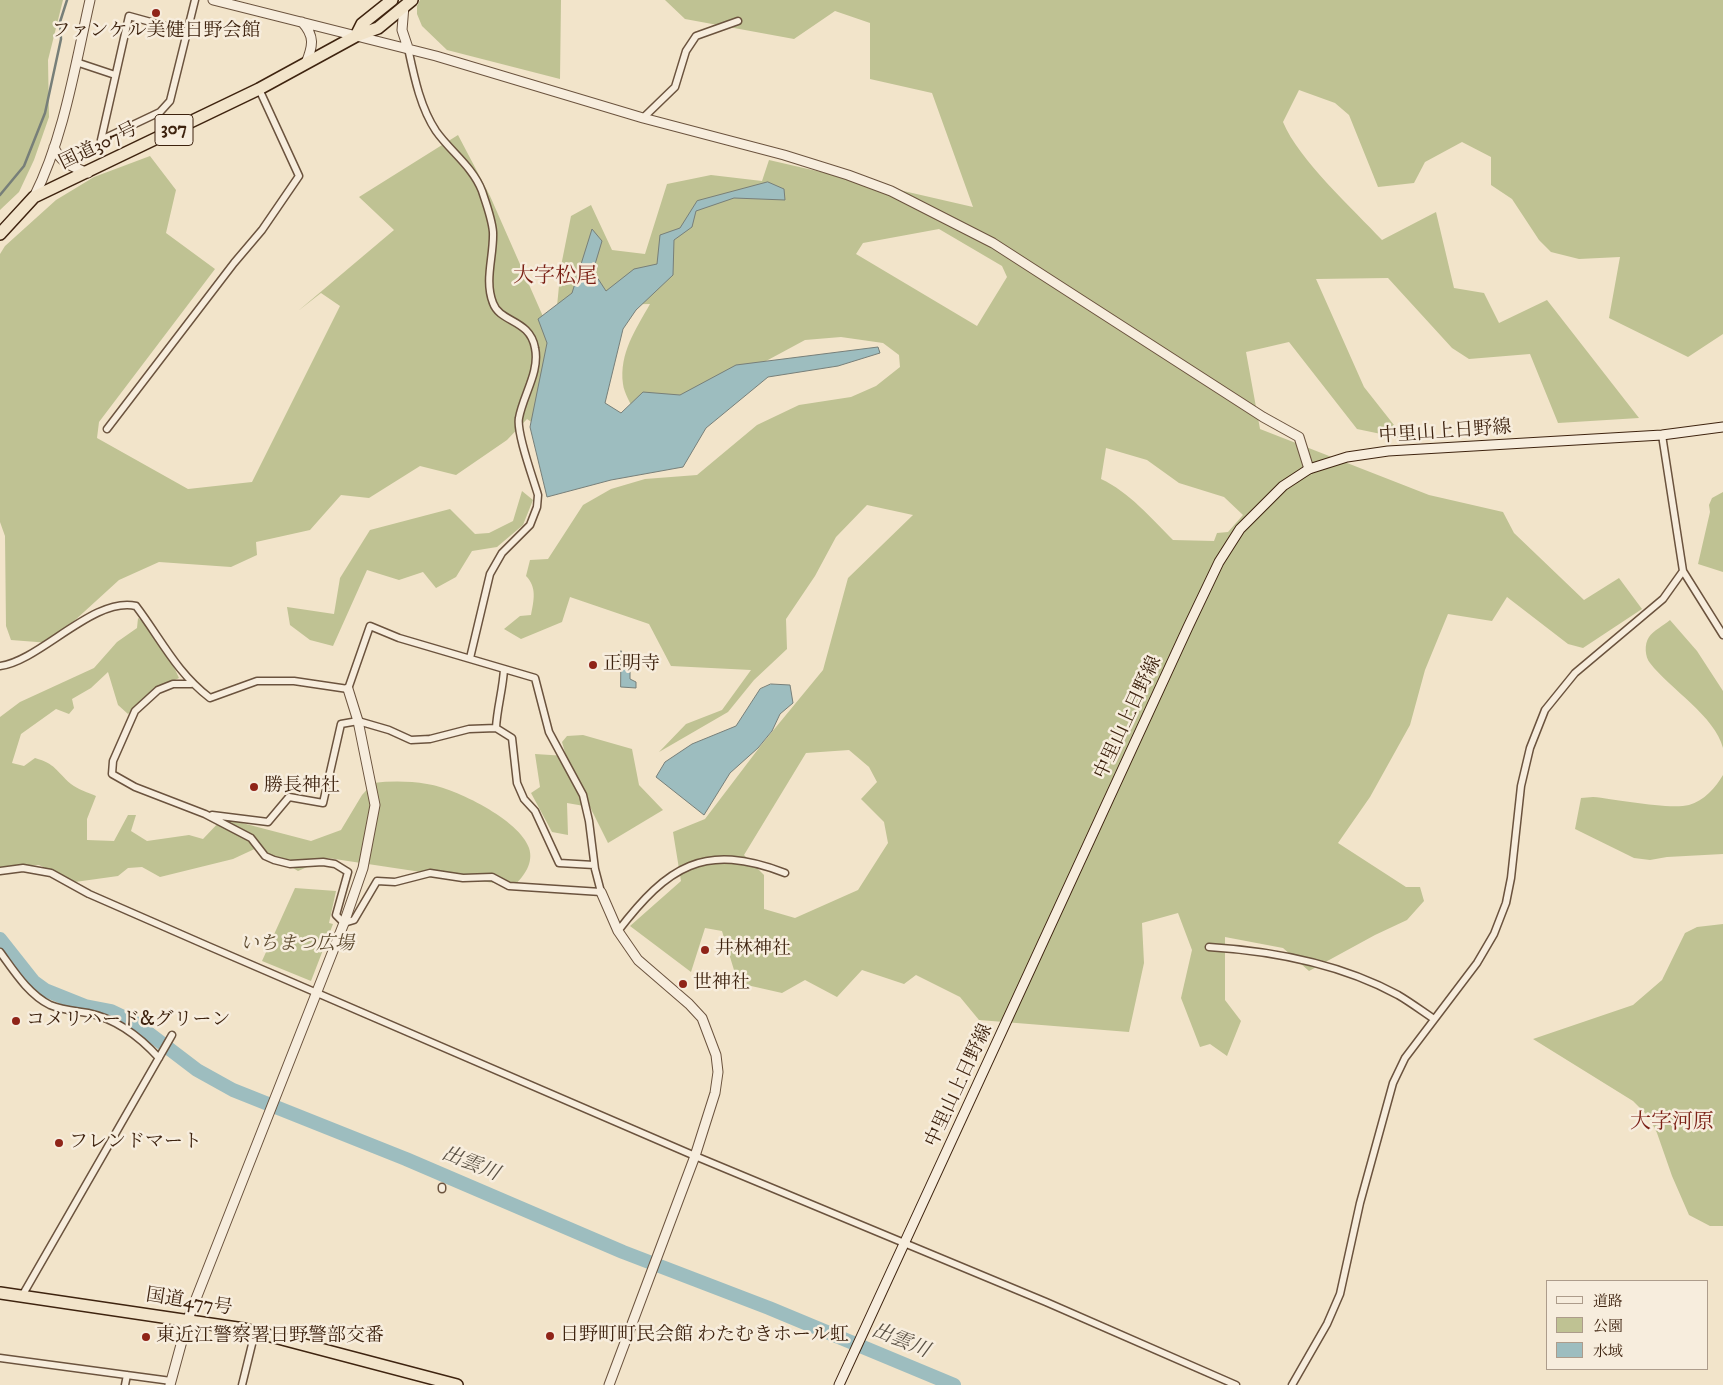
<!DOCTYPE html>
<html>
<head>
<meta charset="utf-8">
<style>
	body { margin:0 }
	#map { position:relative; width:1723px; height:1385px; overflow:hidden; background:#f2e4ca; font-family:"IM FELL DW Pica","Noto Serif JP",serif }
	canvas { display:block }
	.legend { position:absolute; left:1546px; top:1280px; width:162px; height:90px; box-sizing:border-box; background:#f7eddd; border:1px solid #ad9c8b; margin:0; padding:6px 9px; list-style:none; font-size:15px; color:#3e230f }
	.legend li { display:flex; align-items:center; gap:10px; height:25px }
	.legend b { width:25px; border:1px solid #ad9c8b }
</style>
</head>
<body>
<div id="map">
<canvas width="1723" height="1385"></canvas>
<ul class="legend">
<li><b style="height:6px;background:#f7eddd"></b>道路</li>
<li><b style="height:14px;background:#bfc293"></b>公園</li>
<li><b style="height:14px;background:#9dbdbf"></b>水域</li>
</ul>
</div>
<script>
const ctx = document.querySelector('canvas').getContext('2d');
ctx.lineJoin = 'round';
function paint(path, color) {
  ctx.fillStyle = color;
  ctx.fill(path, 'evenodd');
}
function stroke(path, color, width, dash) {
  ctx.strokeStyle = color;
  ctx.lineWidth = width;
  ctx.lineCap = dash ? 'butt' : 'round';
  ctx.setLineDash(dash || []);
  ctx.stroke(path);
}
function write(font, color, halo, rows, align = 'center') {
  ctx.font = font + ' "IM FELL DW Pica","Noto Serif JP",serif';
  ctx.lineWidth = 5;
  ctx.setLineDash([]);
  ctx.textBaseline = 'middle';
  ctx.strokeStyle = halo;
  ctx.fillStyle = color;
  for (const [text, x, y, turn = 0] of rows) {
    ctx.save();
    ctx.translate(x, y);
    ctx.rotate((+turn || 0) * Math.PI / 180);
    ctx.textAlign = isNaN(turn) ? turn : align;
    if (halo) ctx.strokeText(text, 0, 0);
    ctx.fillText(text, 0, 0);
    ctx.restore();
  }
}
paint(new Path2D(`
	M 0,0 L 63,0 L 48,60 L 49,117 L 34,160 L 19,192 L 0,210 Z
	M 420,0 L 561,0 L 560,79 L 447,50 L 422,26 L 417,14 L 417,6 Z
	M 665,0 L 1723,0 L 1723,334 L 1688,357 L 1609,318 L 1620,257 L 1579,259 L 1551,252 L 1539,240 L 1512,199 L 1491,185 L 1491,157 L 1462,142 L 1425,162 L 1414,183 L 1378,187 L 1349,115 L 1335,103 L 1299,90 L 1283,122 C 1298,159 1354,210 1382,240 L 1436,212 L 1454,288 L 1484,293 L 1499,323 L 1547,300 L 1639,418 L 1558,423 L 1530,354 L 1469,359 L 1452,348 L 1388,278 L 1316,279 L 1364,387 L 1405,439 L 1357,429 L 1289,342 L 1246,352 L 1260,429 L 1429,495 L 1503,512 L 1514,533 L 1584,600 L 1619,578 L 1642,609 L 1583,648 L 1568,644 L 1507,597 L 1492,621 L 1448,614 L 1425,670 L 1410,725 L 1370,797 L 1338,843 L 1406,887 L 1420,887 L 1424,901 L 1407,920 L 1375,935 L 1309,971 L 1283,948 L 1225,937 L 1225,1000 L 1241,1021 L 1227,1056 L 1210,1044 L 1200,1047 L 1181,998 L 1192,950 L 1178,913 L 1142,923 L 1144,963 L 1129,1032 L 979,1020 L 960,997 L 916,975 L 904,984 L 862,970 L 837,997 L 805,980 L 782,993 L 738,983 L 722,931 L 705,928 L 691,972 L 630,926 L 681,881 L 673,832 L 705,819 L 762,744 L 823,670 L 848,578 L 913,515 L 867,505 L 836,537 L 815,576 L 786,619 L 787,649 L 754,680 L 728,712 L 659,752 L 686,724 L 722,710 L 751,670 L 671,666 L 649,624 L 570,597 L 562,622 L 521,639 L 504,629 L 520,616 L 531,615 C 534,600 537,587 526,576 L 530,560 L 548,559 L 583,505 L 611,489 L 645,479 L 697,475 L 757,425 L 799,405 L 851,397 L 876,386 L 900,367 L 899,355 L 883,343 L 841,337 L 805,340 L 703,395 L 635,413 C 631,404 624,393 623,384 C 619,353 636,329 650,304 L 557,306 L 561,266 L 571,216 L 591,205 L 612,250 L 645,254 L 667,184 L 711,175 L 762,181 L 769,160 L 973,207 L 932,93 L 870,79 L 870,23 L 835,11 L 794,39 L 685,19 ZM 939,229 L 1002,266 L 1007,277 L 977,326 L 856,254 L 863,243 ZM 1106,448 L 1147,460 L 1179,483 L 1224,497 L 1243,515 L 1228,532 L 1217,533 L 1214,541 L 1173,540 C 1151,518 1129,492 1101,479 ZM 849,750 L 869,767 L 877,782 L 861,799 L 884,822 L 888,843 L 858,890 L 795,918 L 764,909 L 764,875 L 744,855 L 806,753 Z
	M 458,135 L 490,196 L 556,346 L 537,391 L 554,417 L 549,434 L 527,419 L 507,440 L 456,475 L 420,466 L 369,498 L 341,495 L 310,530 L 256,542 L 257,555 L 231,567 L 159,562 L 119,580 L 50,643 L 11,640 L 6,626 L 5,536 L 0,522 L 0,254 L 5,246 L 56,200 L 94,177 L 150,156 L 176,190 L 166,233 L 215,269 L 99,422 L 97,438 L 188,489 L 252,482 L 340,306 L 321,293 L 298,311 L 394,230 L 359,197 Z
	M 522,491 L 533,500 L 523,525 L 497,547 L 472,551 L 456,577 L 436,588 L 423,572 L 399,580 L 367,570 L 333,646 L 310,640 L 290,625 L 287,607 L 334,614 L 340,578 L 370,530 L 450,509 L 475,534 L 489,533 L 513,521 Z
	M 1723,492 L 1723,572 L 1698,564 L 1710,512 L 1709,505 L 1712,498 Z
	M 138,618 C 157,630 170,657 179,678 L 158,688 L 128,714 L 118,705 L 108,672 L 91,688 L 72,699 L 74,708 L 69,714 L 56,709 L 21,734 L 12,763 L 24,766 L 35,758 C 56,764 56,771 71,784 C 77,789 89,793 96,796 L 87,819 L 87,840 L 114,841 L 128,815 L 136,815 L 131,831 L 147,841 L 189,835 L 203,839 L 223,818 L 311,841 L 341,830 L 362,795 L 373,783 C 391,781 409,781 427,784 C 455,788 520,820 529,848 C 534,863 524,876 514,886 L 328,858 L 298,871 L 268,853 L 261,846 L 233,859 L 160,877 L 142,867 L 128,868 L 118,876 L 75,882 L 39,865 L 0,867 L 0,717 L 20,702 L 94,668 L 117,642 L 137,628 Z
	M 1670,620 L 1697,651 L 1723,691 L 1723,748 C 1715,716 1670,689 1650,663 C 1645,657 1644,644 1649,637 C 1653,631 1664,625 1670,620 Z
	M 583,735 L 632,749 L 639,785 L 663,810 L 608,843 L 590,807 L 567,803 L 568,835 L 552,832 L 531,793 L 540,787 L 535,754 L 566,756 L 562,742 L 567,736 Z
	M 1723,775 L 1723,854 L 1667,857 L 1650,860 L 1634,858 L 1575,829 L 1581,798 L 1593,797 C 1616,799 1669,810 1689,805 C 1704,801 1716,787 1723,775 Z
	M 295,888 L 336,891 L 329,923 L 333,924 L 311,981 L 262,961 Z
	M 1723,924 L 1723,1226 L 1710,1226 L 1689,1215 L 1672,1176 L 1657,1133 L 1649,1117 L 1633,1101 L 1533,1039 L 1633,1005 L 1662,980 L 1685,933 L 1697,927 Z`), '#bfc293');
const water = new Path2D(`
	M 768,182 L 784,189 L 785,200 L 734,198 L 696,211 L 692,227 L 674,240 L 673,275 L 636,310 L 623,329 L 605,403 L 621,413 L 643,392 L 680,395 L 736,365 L 878,347 L 880,353 L 838,366 L 768,377 L 706,428 L 683,467 L 611,480 L 547,497 L 530,427 L 547,343 L 538,319 L 572,293 L 592,229 L 602,241 L 593,271 L 606,291 L 634,269 L 657,264 L 660,235 L 680,228 L 697,201 Z
	M 621,651 L 623,661 L 630,666 L 630,679 L 636,682 L 636,688 L 621,687 Z
	M 771,684 L 790,685 L 793,703 L 780,714 L 772,731 L 758,748 L 730,773 L 704,815 L 656,777 L 665,762 L 692,744 L 736,726 L 760,689 Z`);
paint(water, '#9dbdbf');
stroke(water, '#777f79', 1);
stroke(new Path2D(`
	M 0,195 L 24,166 L 45,113 L 61,39 L 60,22 L 67,0`), '#777f79', 2.5);
stroke(new Path2D(`
	M 0,939 L 34,982 L 45,990 L 85,1006 L 111,1011 L 134,1022 L 197,1070 L 233,1090 L 406,1159 L 623,1252 L 769,1308 L 954,1385`), '#9dbdbf', 14);
const minor = new Path2D(`
	M 187,32 L 129,16 L 101,140 L 160,112 L 170,101 L 195,0
	M 408,48 C 414,76 420,107 436,131 C 450,151 473,167 482,191 C 486,203 492,219 493,232 C 494,256 484,280 493,303 C 500,323 530,319 535,348 C 540,372 523,395 519,418 C 516,432 533,478 538,495 L 537,507 L 530,525 L 502,553 L 490,574 L 470,658
	M 76,62 L 115,75
	M 643,118 L 675,87 L 686,51 L 696,36 L 738,21
	M 107,429 L 234,263 L 262,230 L 299,176 L 259,89
	M 1662,435 L 1683,571 L 1723,635
	M 0,666 C 40,661 94,596 136,606 C 161,639 176,672 210,698 L 257,681 L 294,681 L 348,689 L 370,626 L 399,638 L 535,678 L 549,732 L 583,795 L 589,821 L 595,869 L 601,892 L 509,886 L 492,877 L 463,878 L 430,873 L 395,882 L 377,881 L 354,920 L 344,923 L 336,915 L 348,872 L 335,864 L 323,862 L 290,864 L 274,860 L 265,856 L 251,838 L 205,814 L 135,787 L 112,774 L 113,761 L 135,711 L 158,690 L 173,684 L 191,684
	M 496,728 C 497,708 503,689 504,669
	M 212,815 L 268,822 L 289,797 L 323,803 L 341,724 L 358,721 L 389,730 L 411,740 L 430,739 L 469,729 L 496,728 L 512,738 L 517,783 L 524,799 L 535,811 L 559,863 L 594,865
	M 0,871 L 23,868 L 51,873 L 89,894 L 208,946 L 695,1156 L 1046,1302 L 1236,1385
	M 618,931 C 668,866 704,842 785,873
	M 1209,947 C 1273,951 1341,964 1398,995 C 1410,1002 1422,1011 1434,1019
	M 0,952 C 14,971 28,994 50,1005 C 62,1010 76,1011 88,1013 C 117,1019 140,1037 159,1058
	M 442,1189 L 442,1187
	M 22,1296 L 172,1035
	M 0,1358 L 171,1381
	M 125,1385 L 127,1375
	M 242,1385 L 255,1332
	M 1292,1385 L 1327,1324 L 1340,1294 L 1360,1203 L 1393,1083 L 1405,1058 L 1477,963 L 1494,934 L 1506,903 L 1511,878 L 1521,786 L 1530,748 L 1545,710 L 1575,673 L 1663,599 L 1683,571`);
const tertiary = new Path2D(`
	M 213,0 L 436,56 L 643,118 L 784,155 L 848,175 L 891,191 L 993,243 L 1263,417 L 1299,437 L 1309,469
	M 404,6 L 402,30 L 408,48
	M 302,22 C 315,36 313,46 306,63
	M 54,147 C 61,164 72,166 88,173
	M 34,197 C 64,137 75,66 90,0
	M 601,892 L 618,931 L 638,960 L 689,1004 L 702,1018 L 716,1055 L 718,1072 L 715,1093 L 695,1156 L 609,1385
	M 170,1385 L 188,1319 L 344,923 L 363,868 L 375,805 L 358,721 L 348,689`);
const secondary = new Path2D(`
	M 839,1385 L 1188,627 L 1219,562 L 1240,529 L 1283,486 L 1309,469 L 1347,457 L 1388,451 L 1662,435 L 1723,427`);
const trunk = new Path2D(`
	M 356,36 L 362,24 L 392,0
	M 0,234 L 34,197 L 259,89 L 356,36 L 378,28 L 412,0
	M 0,1293 L 244,1329 L 457,1385`);
stroke(minor, '#6b533e', 9);
stroke(tertiary, '#6b533e', 11);
stroke(secondary, '#3e230f', 11);
stroke(trunk, '#3e230f', 14);
stroke(minor, '#f7eddd', 6);
stroke(tertiary, '#f7eddd', 9);
stroke(secondary, '#f7eddd', 9);
stroke(trunk, '#f2e4ca', 11);
for (const [x, y, r, color] of [
	[156,13,5,"#8f2418"],
	[593,665,5,"#8f2418"],
	[254,787,5,"#8f2418"],
	[705,950,5,"#8f2418"],
	[683,984,5,"#8f2418"],
	[16,1021,5,"#8f2418"],
	[59,1143,5,"#8f2418"],
	[550,1336,5,"#8f2418"],
	[146,1337,5,"#8f2418"]
]) {
  const dot = new Path2D();
  dot.arc(x, y, r, 0, 2 * Math.PI);
  ctx.fillStyle = color;
  ctx.fill(dot);
  stroke(dot, '#f7eddd', 2);
}
for (const [x, y, w] of [
	[174,130,38]
]) {
  const box = new Path2D();
  box.roundRect(x - w / 2, y - 15.5, w, 31, 4);
  ctx.fillStyle = '#f7eddd';
  ctx.fill(box);
  stroke(box, '#3e230f', 1);
}
write('bold 18px', '#3e230f', null, [
	["307",174,130]
]);
write('19px', '#3e230f', '#f7eddd', [
	["ファンケル美健日野会館",156,32,"center"],
	["正明寺",603,665],
	["勝長神社",264,787],
	["井林神社",715,950],
	["世神社",693,984],
	["コメリハード&グリーン",26,1021],
	["フレンドマート",69,1143],
	["日野町町民会館 わたむきホール虹",560,1336],
	["東近江警察署日野警部交番",156,1337]
], 'left');
write('19px', '#3e230f', '#f7eddd', [
	["国道307号",99,147,-26],
	["中里山上日野線",1445,433,-4],
	["中里山上日野線",1129,718,-65],
	["中里山上日野線",960,1086,-65],
	["国道477号",189,1303,9]
]);
write('italic 19px', '#5e4b30', '#f7eddd', [
	["いちまつ広場",297,945]
]);
write('italic 20px', '#5a5144', '#f7eddd', [
	["出雲川",470,1165,22],
	["出雲川",900,1342,22]
]);
write('21px', '#7a1f14', '#f7eddd', [
	["大字松尾",555,278],
	["大字河原",1672,1124]
]);
</script>
</body>
</html>
